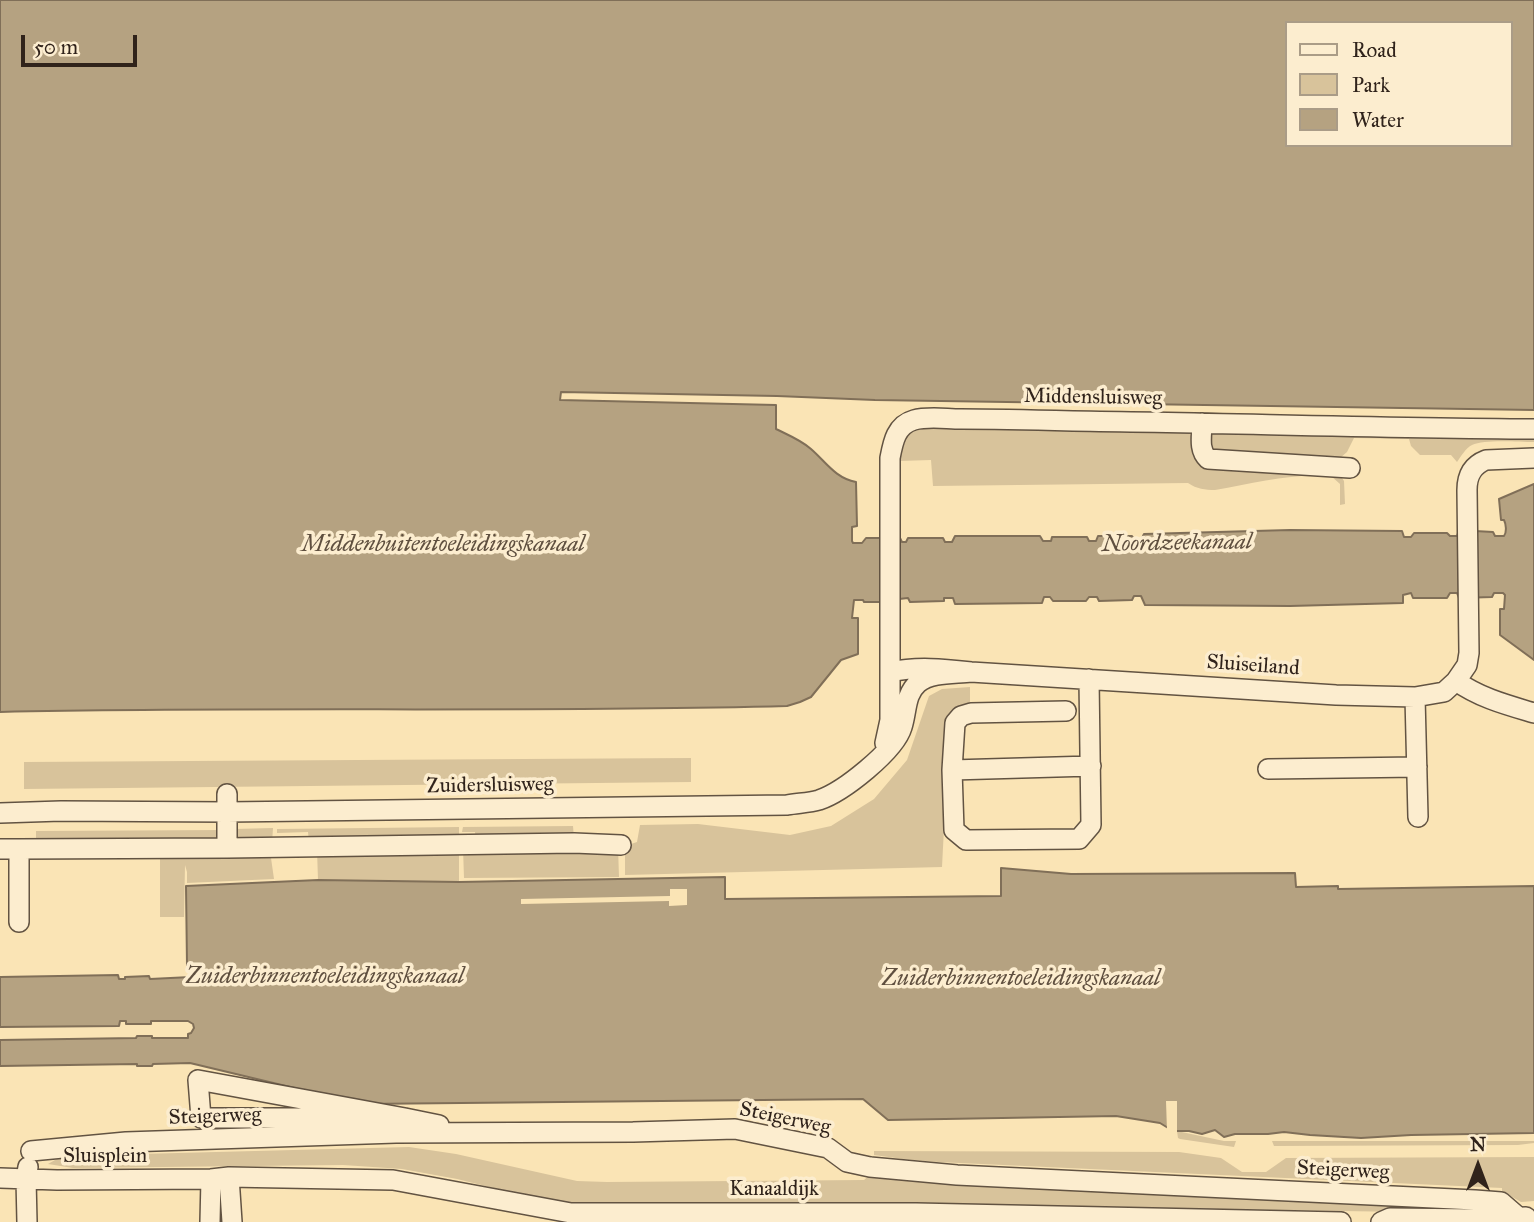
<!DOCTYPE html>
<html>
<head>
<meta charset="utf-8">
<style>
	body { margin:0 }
	#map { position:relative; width:1534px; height:1222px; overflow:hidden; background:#fae4b5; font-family:"IM FELL Great Primer",serif }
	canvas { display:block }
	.legend { position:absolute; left:1285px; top:21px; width:228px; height:126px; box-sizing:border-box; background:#fcedcf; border:2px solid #aa9c87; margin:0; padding:9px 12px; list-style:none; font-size:21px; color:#30231b }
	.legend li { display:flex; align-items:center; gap:14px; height:35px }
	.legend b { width:35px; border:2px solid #aa9c87 }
	.north { position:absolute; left:1443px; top:1131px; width:70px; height:70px; -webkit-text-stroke:5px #fcedcf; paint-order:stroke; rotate:0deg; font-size:19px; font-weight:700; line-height:28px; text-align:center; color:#30231b }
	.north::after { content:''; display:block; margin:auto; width:24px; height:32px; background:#30231b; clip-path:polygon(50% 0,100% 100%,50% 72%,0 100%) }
	.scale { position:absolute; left:21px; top:35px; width:116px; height:32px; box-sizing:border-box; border:4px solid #30231b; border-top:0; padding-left:9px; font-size:21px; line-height:24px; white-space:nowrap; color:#30231b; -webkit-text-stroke:5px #fcedcf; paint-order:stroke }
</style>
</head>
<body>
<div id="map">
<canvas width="1534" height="1222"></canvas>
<ul class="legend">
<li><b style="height:9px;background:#fcedcf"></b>Road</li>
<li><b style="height:19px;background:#d8c39b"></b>Park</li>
<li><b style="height:19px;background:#b5a281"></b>Water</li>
</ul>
<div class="north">N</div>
<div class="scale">50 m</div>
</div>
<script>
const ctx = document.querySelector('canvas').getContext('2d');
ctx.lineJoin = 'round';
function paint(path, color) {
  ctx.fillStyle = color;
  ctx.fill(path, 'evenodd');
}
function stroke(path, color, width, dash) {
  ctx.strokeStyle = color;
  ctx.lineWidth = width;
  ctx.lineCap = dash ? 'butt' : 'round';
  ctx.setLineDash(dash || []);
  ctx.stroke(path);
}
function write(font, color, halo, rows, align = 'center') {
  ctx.font = font + ' "IM FELL Great Primer",serif';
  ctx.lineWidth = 7;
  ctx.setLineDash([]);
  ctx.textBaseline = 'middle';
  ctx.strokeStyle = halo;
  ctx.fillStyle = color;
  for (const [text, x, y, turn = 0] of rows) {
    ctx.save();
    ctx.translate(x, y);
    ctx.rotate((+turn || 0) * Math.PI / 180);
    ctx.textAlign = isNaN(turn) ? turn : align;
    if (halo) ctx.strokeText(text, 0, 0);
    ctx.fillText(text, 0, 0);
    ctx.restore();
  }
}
paint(new Path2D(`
	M 958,425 L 1188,432 C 1197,441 1190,454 1200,463 L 1340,475 L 1344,481 L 1345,504 L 1340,505 L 1340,484 L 1331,476 C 1292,473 1254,483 1215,490 C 1205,490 1197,489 1188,483 L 933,486 L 931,460 L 899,461 C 898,424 930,428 958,425 Z
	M 1213,433 L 1534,437 L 1534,442 C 1519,442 1484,439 1472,445 C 1466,448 1461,456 1457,462 L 1451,455 L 1420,455 L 1411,446 L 1409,439 L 1354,438 L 1347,452 L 1340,458 L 1212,451 L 1210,436 Z
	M 970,687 L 970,707 L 949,730 L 942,867 L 625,875 L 625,846 L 637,842 L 640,825 L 698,824 L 790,835 L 831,826 L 874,799 L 907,760 L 929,696 L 942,689 Z
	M 691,758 L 691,782 L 24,789 L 24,762 Z
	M 573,826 L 574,838 L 476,839 L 475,832 L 462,832 L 463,827 Z
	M 459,827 L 459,841 L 309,842 L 308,832 L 277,833 L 277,829 Z
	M 273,828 L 272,843 L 235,843 L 234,829 Z
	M 223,830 L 219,843 L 36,846 L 36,831 Z
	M 618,847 L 619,877 L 464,878 L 463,848 Z
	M 459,848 L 459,882 L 318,880 L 317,850 Z
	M 270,851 L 274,879 L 187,883 L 187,872 L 185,865 L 184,917 L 160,917 L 160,853 Z
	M 1177,1131 L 1224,1141 L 1236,1141 L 1234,1147 L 1180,1139 L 1178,1138 Z
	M 1272,1141 L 1534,1141 L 1534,1143 L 1518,1145 L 1274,1146 Z
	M 409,1147 L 456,1154 L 577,1181 L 607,1182 L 864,1180 L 871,1174 L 1472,1206 L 1472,1213 L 883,1204 L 555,1203 L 457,1179 L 402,1169 L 343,1165 L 73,1168 L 48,1164 L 62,1156 Z
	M 874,1151 L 1179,1152 L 1221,1158 L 1242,1172 L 1266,1172 L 1286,1158 L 1534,1157 L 1534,1201 L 1521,1202 L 1502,1191 L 1502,1188 L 938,1162 L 903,1159 L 874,1155 Z`), '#d8c39b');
const water = new Path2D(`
	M 0,0 L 1534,0 L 1534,410 L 875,400 L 777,396 L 561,392 L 560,400 L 776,405 L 776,429 C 788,435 801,440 811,449 C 826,462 835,478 856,482 L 857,526 L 852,527 L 852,541 L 853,543 L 862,543 L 866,538 L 900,538 L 902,542 L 906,542 L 908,538 L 943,538 L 945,542 L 952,542 L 955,536 L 1040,536 L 1043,541 L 1051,541 L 1052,537 L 1087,537 L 1089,541 L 1096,541 L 1098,536 L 1132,536 L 1134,539 L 1141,540 L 1144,534 L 1290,530 L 1402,531 L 1404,537 L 1411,537 L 1414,533 L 1447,533 L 1450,536 L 1457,536 L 1458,533 L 1475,531 L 1493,532 L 1495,536 L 1504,536 C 1507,532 1506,524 1504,520 L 1501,520 L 1499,499 L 1534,484 L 1534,660 L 1500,635 L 1500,609 L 1504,609 L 1505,595 L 1503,593 L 1494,593 L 1492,597 L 1459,598 L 1457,593 L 1450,593 L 1447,598 L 1413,598 L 1411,593 L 1403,595 L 1403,603 L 1290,606 L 1145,605 L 1141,596 L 1134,596 L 1132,600 L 1099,601 L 1097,597 L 1089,597 L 1086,601 L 1053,601 L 1050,597 L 1044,597 L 1042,603 L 955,604 L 953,598 L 944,598 L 944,601 L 910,602 L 908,598 L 899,599 L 898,602 L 864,602 L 863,600 L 854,600 L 852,618 L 858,618 L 858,654 L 841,660 L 811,697 L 800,702 L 787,706 C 525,713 262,706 0,712 ZM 1287,23 L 1511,23 L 1511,145 L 1287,145 Z
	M 1001,868 L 1071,874 L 1295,873 L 1296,887 L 1338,886 L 1338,889 L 1534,886 L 1534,1133 L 1411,1135 L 1361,1138 L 1310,1135 L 1284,1132 L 1268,1134 L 1235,1134 L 1224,1137 L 1215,1130 L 1202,1134 L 1189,1131 L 1173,1131 L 1160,1123 L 1116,1116 L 888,1120 L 863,1099 L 361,1104 L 190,1063 L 153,1064 L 152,1066 L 137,1066 L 137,1064 L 0,1066 L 0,1040 L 136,1038 L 137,1036 L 152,1036 L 152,1038 L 188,1038 L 188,1034 L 191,1033 L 194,1028 L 193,1024 L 188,1021 L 151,1021 L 151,1024 L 126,1024 L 126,1021 L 120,1021 L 119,1026 L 0,1027 L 0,977 L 118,975 L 119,979 L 125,979 L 125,977 L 149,976 L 150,979 L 191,977 L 194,972 L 192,967 L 187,965 L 186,886 L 318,880 L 459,882 L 725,877 L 725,899 L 1001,896 Z`);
paint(water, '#b5a281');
stroke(water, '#806f58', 2);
paint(new Path2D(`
	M 670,889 L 687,889 L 687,905 L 669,906 L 669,901 L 521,904 L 521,899 L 670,896 Z
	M 1166,1101 L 1177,1101 L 1177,1135 L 1167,1131 Z`), '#fae4b5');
const minor = new Path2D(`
	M 1202,423 C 1202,435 1198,450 1208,459 L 1350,468
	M 891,672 C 917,666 944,669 971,672 L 1336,695 L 1415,697 L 1444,692 L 1456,681 L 1467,665 L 1469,653 L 1467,490 C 1467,475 1473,465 1486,460 L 1534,458
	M 1456,681 C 1480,698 1507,705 1534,713
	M 1415,697 L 1418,817
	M 1066,711 L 971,713 L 961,716 L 955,723 L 952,770 L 954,830 L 966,840 L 1079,839 L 1091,825 L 1089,679
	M 885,743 L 890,720 L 890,458 C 893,442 896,425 914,420 C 928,416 946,419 961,419 C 998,419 1036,420 1073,421 C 1226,423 1380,428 1534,429
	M 1268,769 L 1417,767
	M 952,770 L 1091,766
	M 227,794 L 227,848 L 574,843 L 621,845
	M 0,813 L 61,811 L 227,812 L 787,805 C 797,803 809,803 819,800 C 843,792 895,751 902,727 C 907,712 905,694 918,683 C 931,672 955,674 971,672
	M 0,849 L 19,849
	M 19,922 L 19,849 L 227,848
	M 405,1118 L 201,1118 L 198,1080 L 405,1118 L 439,1125
	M 31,1151 L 126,1142 L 396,1133 L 633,1132 L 735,1129 L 828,1148 L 847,1162 L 870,1167 L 957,1175 L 1475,1200 L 1501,1202 L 1524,1222
	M 229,1177 L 232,1222
	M 0,1178 L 57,1180 L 211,1179 L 229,1177 L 393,1180 L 571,1213 L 916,1213 L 1341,1222
	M 27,1222 L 26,1179 L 28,1167
	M 210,1222 L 211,1179
	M 1381,1222 L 1390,1218 L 1475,1219 L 1526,1217`);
stroke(minor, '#625342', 22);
stroke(minor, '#fcedcf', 19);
write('21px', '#30231b', '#fcedcf', [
	["Middensluisweg",1093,398,1],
	["Sluiseiland",1253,666,4],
	["Zuidersluisweg",490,786,-1],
	["Steigerweg",215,1117,-2],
	["Steigerweg",785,1119,12],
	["Sluisplein",105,1157],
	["Steigerweg",1343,1171,3],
	["Kanaaldijk",774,1190]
]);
write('italic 23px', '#5f4f3f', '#fcedcf', [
	["Noordzeekanaal",1177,544,-1],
	["Middenbuitentoeleidingskanaal",443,545],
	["Zuiderbinnentoeleidingskanaal",325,977],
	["Zuiderbinnentoeleidingskanaal",1021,979]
]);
</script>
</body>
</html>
